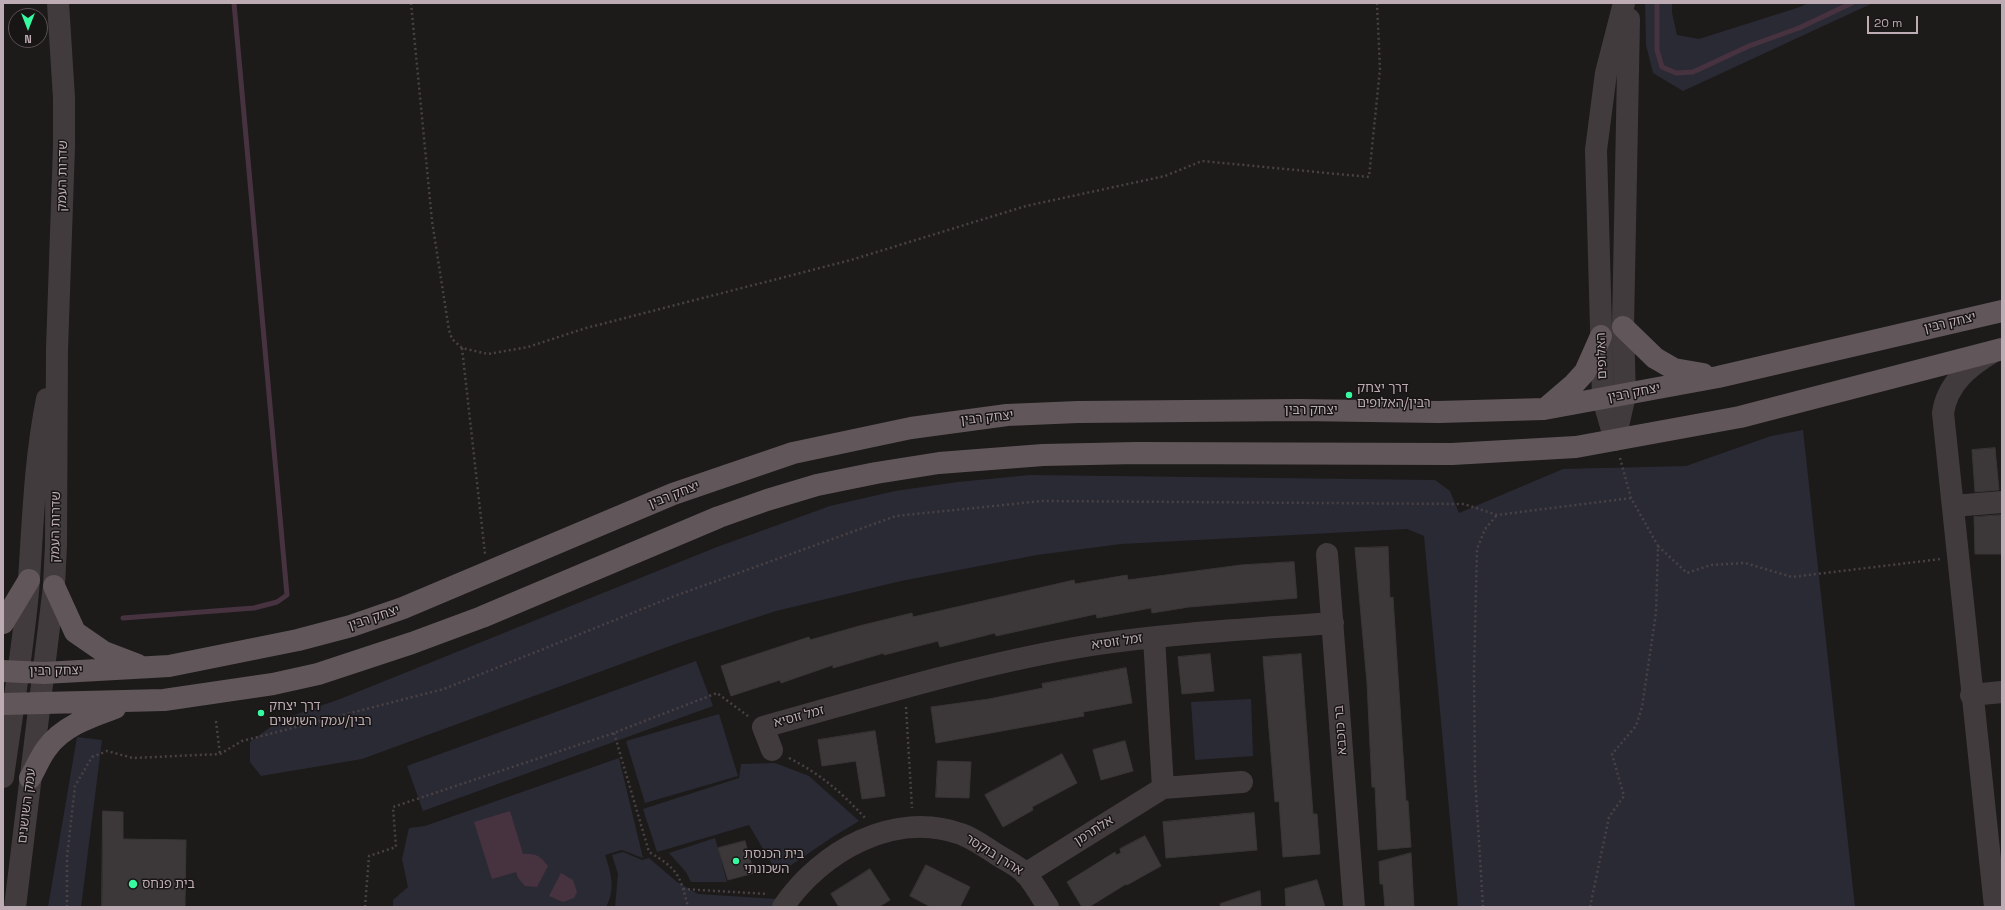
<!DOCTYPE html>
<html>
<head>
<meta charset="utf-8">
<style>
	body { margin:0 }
	#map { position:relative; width:2005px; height:910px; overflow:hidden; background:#1d1a1a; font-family:"Space Grotesk",sans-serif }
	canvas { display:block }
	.frame { position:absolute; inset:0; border:4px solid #bdacb3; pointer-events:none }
	.north { position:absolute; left:8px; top:8px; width:40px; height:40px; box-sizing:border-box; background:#181515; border:1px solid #5a5154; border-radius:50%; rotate:180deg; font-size:11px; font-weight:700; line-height:16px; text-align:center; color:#bdacb3 }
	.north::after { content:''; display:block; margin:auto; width:14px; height:18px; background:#36f9a0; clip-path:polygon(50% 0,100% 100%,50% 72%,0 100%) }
	.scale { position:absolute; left:1867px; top:16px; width:51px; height:18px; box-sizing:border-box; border:2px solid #bdacb3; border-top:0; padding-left:5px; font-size:12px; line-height:14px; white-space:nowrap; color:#bdacb3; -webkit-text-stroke:3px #181515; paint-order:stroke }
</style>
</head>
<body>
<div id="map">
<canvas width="2005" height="910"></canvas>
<div class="frame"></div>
<div class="north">N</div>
<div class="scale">20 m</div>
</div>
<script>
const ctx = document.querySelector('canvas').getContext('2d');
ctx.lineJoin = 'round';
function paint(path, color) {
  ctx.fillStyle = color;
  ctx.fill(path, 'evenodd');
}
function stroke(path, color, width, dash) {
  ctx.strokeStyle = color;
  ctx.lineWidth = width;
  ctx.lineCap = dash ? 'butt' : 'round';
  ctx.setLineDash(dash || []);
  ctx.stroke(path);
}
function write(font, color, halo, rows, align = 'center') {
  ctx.font = font + ' "Space Grotesk","Noto Sans Hebrew",sans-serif';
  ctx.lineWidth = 3;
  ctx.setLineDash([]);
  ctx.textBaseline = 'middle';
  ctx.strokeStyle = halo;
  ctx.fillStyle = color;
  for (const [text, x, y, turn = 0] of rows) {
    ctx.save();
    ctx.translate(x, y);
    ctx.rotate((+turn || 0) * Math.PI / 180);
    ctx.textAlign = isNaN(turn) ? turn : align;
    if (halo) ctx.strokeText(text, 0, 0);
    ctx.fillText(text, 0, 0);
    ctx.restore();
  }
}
paint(new Path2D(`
	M 1645,3 L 1672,3 L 1672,13 L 1677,35 L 1699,39 L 1800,7 L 1808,3 L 1873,3 L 1683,91 L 1653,73 L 1646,45 Z
	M 1803,430 L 1855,907 L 1458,907 L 1424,536 L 1407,529 L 1121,544 L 1037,555 L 901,581 L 776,611 L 681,642 L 362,759 L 261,776 L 250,762 L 250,742 L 280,720 L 340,699 L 717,547 L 830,506 L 895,491 L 958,482 L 1030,475 L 1435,480 L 1450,491 L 1459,513 L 1563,469 L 1686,466 L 1771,436 Z
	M 696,661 L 713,706 L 423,811 L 407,766 Z
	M 1251,699 L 1253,756 L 1195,760 L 1191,702 Z
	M 719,714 L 738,776 L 645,803 L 626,741 Z
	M 77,737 L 102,740 L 81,907 L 48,907 Z
	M 619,758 L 643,858 L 622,850 L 605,855 C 611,873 616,889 606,907 L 393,907 L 393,900 L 408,887 L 402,859 L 409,828 L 425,826 Z
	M 775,763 L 809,776 L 859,821 L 834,836 L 778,874 L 749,825 L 657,852 L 643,809 L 739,778 L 741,764 Z
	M 715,838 L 727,882 L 691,882 L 686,872 L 669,853 Z
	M 623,852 L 642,860 L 649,858 L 677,882 L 698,894 L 777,899 L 771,907 L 615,907 L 618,874 L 612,855 Z`), '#2a2a35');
paint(new Path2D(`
	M 510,811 L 523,854 C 536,853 540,856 548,866 L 537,887 L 525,886 L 518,878 L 516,872 L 492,879 L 474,822 Z
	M 561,873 L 573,880 L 577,892 L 574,898 L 563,902 L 549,896 Z`), '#473240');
stroke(new Path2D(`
	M 1657,3 L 1657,50 L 1662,67 L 1676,73 L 1693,72 L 1749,46 L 1799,28 L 1852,3
	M 123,618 L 254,608 L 277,602 L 287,595 L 234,3`), '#473240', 5);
const building = new Path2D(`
	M 1995,448 L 1999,490 L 1975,492 L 1972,450 Z
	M 2002,515 L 2002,554 L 1975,554 L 1974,517 Z
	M 1388,547 L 1390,598 L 1393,597 L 1406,801 L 1408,801 L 1411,847 L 1378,850 L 1375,787 L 1372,787 L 1367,683 L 1355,548 Z
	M 1294,562 L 1297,598 L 1189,607 L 1152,613 L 1151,608 L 1097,618 L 1096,614 L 996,636 L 995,633 L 940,647 L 938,641 L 884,655 L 884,653 L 833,668 L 833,665 L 781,683 L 780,680 L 731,696 L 721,666 L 809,637 L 810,640 L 859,626 L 912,613 L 913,617 L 1074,580 L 1075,584 L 1127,575 L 1128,580 L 1241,565 Z
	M 1210,654 L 1214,691 L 1182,694 L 1178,657 Z
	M 1301,654 L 1313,814 L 1317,814 L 1320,854 L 1283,857 L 1279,801 L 1275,802 L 1263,657 Z
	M 1126,668 L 1132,703 L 1083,712 L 1084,716 L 936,743 L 931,707 L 989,699 L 1043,688 L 1042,684 Z
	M 875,731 L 885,796 L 862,799 L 856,761 L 822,766 L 818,740 Z
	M 1125,741 L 1133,771 L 1101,780 L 1093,750 Z
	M 1062,754 L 1077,783 L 1032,807 L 1033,810 L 1003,827 L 985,795 Z
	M 938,761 L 971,762 L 969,798 L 936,797 Z
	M 103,811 L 123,812 L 123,839 L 186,840 L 185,907 L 102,907 Z
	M 1254,813 L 1257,850 L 1166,858 L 1163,822 Z
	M 1145,836 L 1161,866 L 1127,885 L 1126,884 L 1089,907 L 1082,907 L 1067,882 L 1115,852 L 1116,855 L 1121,853 L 1120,849 Z
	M 745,841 L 754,873 L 728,880 L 718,848 Z
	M 1411,853 L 1414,907 L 1385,907 L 1383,884 L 1380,884 L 1379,862 Z
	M 926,865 L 970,887 L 960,907 L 931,907 L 910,896 Z
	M 870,869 L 890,900 L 879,907 L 839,907 L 831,894 Z
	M 1317,880 L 1325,907 L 1286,907 L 1285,889 Z
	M 1260,891 L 1261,907 L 1221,907 L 1220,904 Z`);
paint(building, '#3c3739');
stroke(building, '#393435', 1);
stroke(new Path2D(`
	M 411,3 L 432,221 L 449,330 L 452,339 L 462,348 L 488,354 L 528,347 L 586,328 L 851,260 L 1026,206 L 1165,176 L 1202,161 L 1369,177 L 1380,69 L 1377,3
	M 462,348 L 485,554
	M 1658,546 L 1687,573 L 1711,565 L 1745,563 L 1792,577 L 1941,559
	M 906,707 L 912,808
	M 216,721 L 220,754
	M 614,733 L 649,852 C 678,869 680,875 688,907
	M 789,758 C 822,775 841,792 866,819
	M 683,889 L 768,894
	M 67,907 L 67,857 L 75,786 L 92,757 L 107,751 L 133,758 L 220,754 L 242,741 L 444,689 L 672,597 L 896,516 L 1042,501 L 1464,504 L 1497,515 L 1631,498
	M 365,907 L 369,856 L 396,847 L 393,807 L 611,734 L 717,693 L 748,716
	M 1483,907 L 1475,777 L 1474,671 L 1477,549 L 1485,529 L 1497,515
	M 1590,907 L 1609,817 L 1624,796 L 1612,754 L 1636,726 L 1642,707 L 1656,613 L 1658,546 L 1631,498 L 1620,458`), '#494144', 2.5, [2, 3]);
stroke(new Path2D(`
	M 1993,352 C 1969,366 1947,384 1943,413 L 1995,907
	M 1615,439 L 1625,395 L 1623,327 L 1629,19
	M 1615,440 L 1603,399 L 1596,150 L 1606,73 L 1624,3
	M 1953,506 L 2002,502
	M 1327,554 L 1354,907
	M 1971,695 L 2002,692
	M 772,750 L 763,727 C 872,697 980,663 1092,645 C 1172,633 1253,629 1333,623
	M 3,777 C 12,712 24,646 29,580 C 33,519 35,459 47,399
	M 1163,788 L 1242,782
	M 1025,874 L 1163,788 L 1154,638
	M 15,907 L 54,586 L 56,545 L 57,349 L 64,146 L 64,98 L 58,3
	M 783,907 C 821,851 894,810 961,834 C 973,838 985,847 996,854 C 1005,860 1018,866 1026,874 C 1034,884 1041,896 1048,907`), '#423b3d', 22);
stroke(new Path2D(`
	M 1623,327 L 1655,358 L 1674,369 L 1703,374
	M 1546,408 L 1574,384 L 1585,372 L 1601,336
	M 54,586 L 75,632 L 104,652 L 138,665
	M 3,623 L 29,580
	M 3,671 L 44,673 L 169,666 L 298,640 L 351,626 L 403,608 L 673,494 L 793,453 L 911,428 L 1007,415 L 1078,412 L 1300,410 L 1438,412 L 1544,409 L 1718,377 L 2002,311
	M 3,704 L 164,700 L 273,684 L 318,674 L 412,643 L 482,617 L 719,517 L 767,500 L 817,485 L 876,473 L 939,463 L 1043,455 L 1136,453 L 1452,454 L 1576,447 L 1740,417 L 2002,349
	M 30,778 C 36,768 40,757 47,748 C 63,726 90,717 115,708`), '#61575a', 22);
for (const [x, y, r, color] of [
	[1349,395,4,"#36f9a0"],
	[261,713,4,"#36f9a0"],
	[736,861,4,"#36f9a0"],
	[133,884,5,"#36f9a0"]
]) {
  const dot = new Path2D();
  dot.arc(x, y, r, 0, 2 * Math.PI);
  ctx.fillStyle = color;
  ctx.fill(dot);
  stroke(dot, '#181515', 1.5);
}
write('13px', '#bdacb3', '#181515', [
	["שדרות העמק",63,176,-89],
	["יצחק רבין",1950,323,-13],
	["האלופים",1602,356,-92],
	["יצחק רבין",1634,393,-11],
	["יצחק רבין",1311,410],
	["יצחק רבין",987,418,-6],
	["יצחק רבין",674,495,-21],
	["שדרות העמק",56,527,-89],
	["יצחק רבין",374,618,-18],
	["זמל זוסיא",1117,642,-8],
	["יצחק רבין",56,671,-1],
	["זמל זוסיא",799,717,-15],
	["בר כוכבא",1341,730,-94],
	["עמק השושנים",27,806,-83],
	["אלתרמן",1094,831,-32],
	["אהרן בוקסר",994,855,32]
]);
write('13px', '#bdacb3', '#181515', [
	["דרך יצחק",1357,388],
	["רבין/האלופים",1357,403],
	["דרך יצחק",269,706],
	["רבין/עמק השושנים",269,721],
	["בית הכנסת",744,854],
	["השכונתי",744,869],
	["בית פנחס",142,884]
], 'left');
</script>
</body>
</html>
